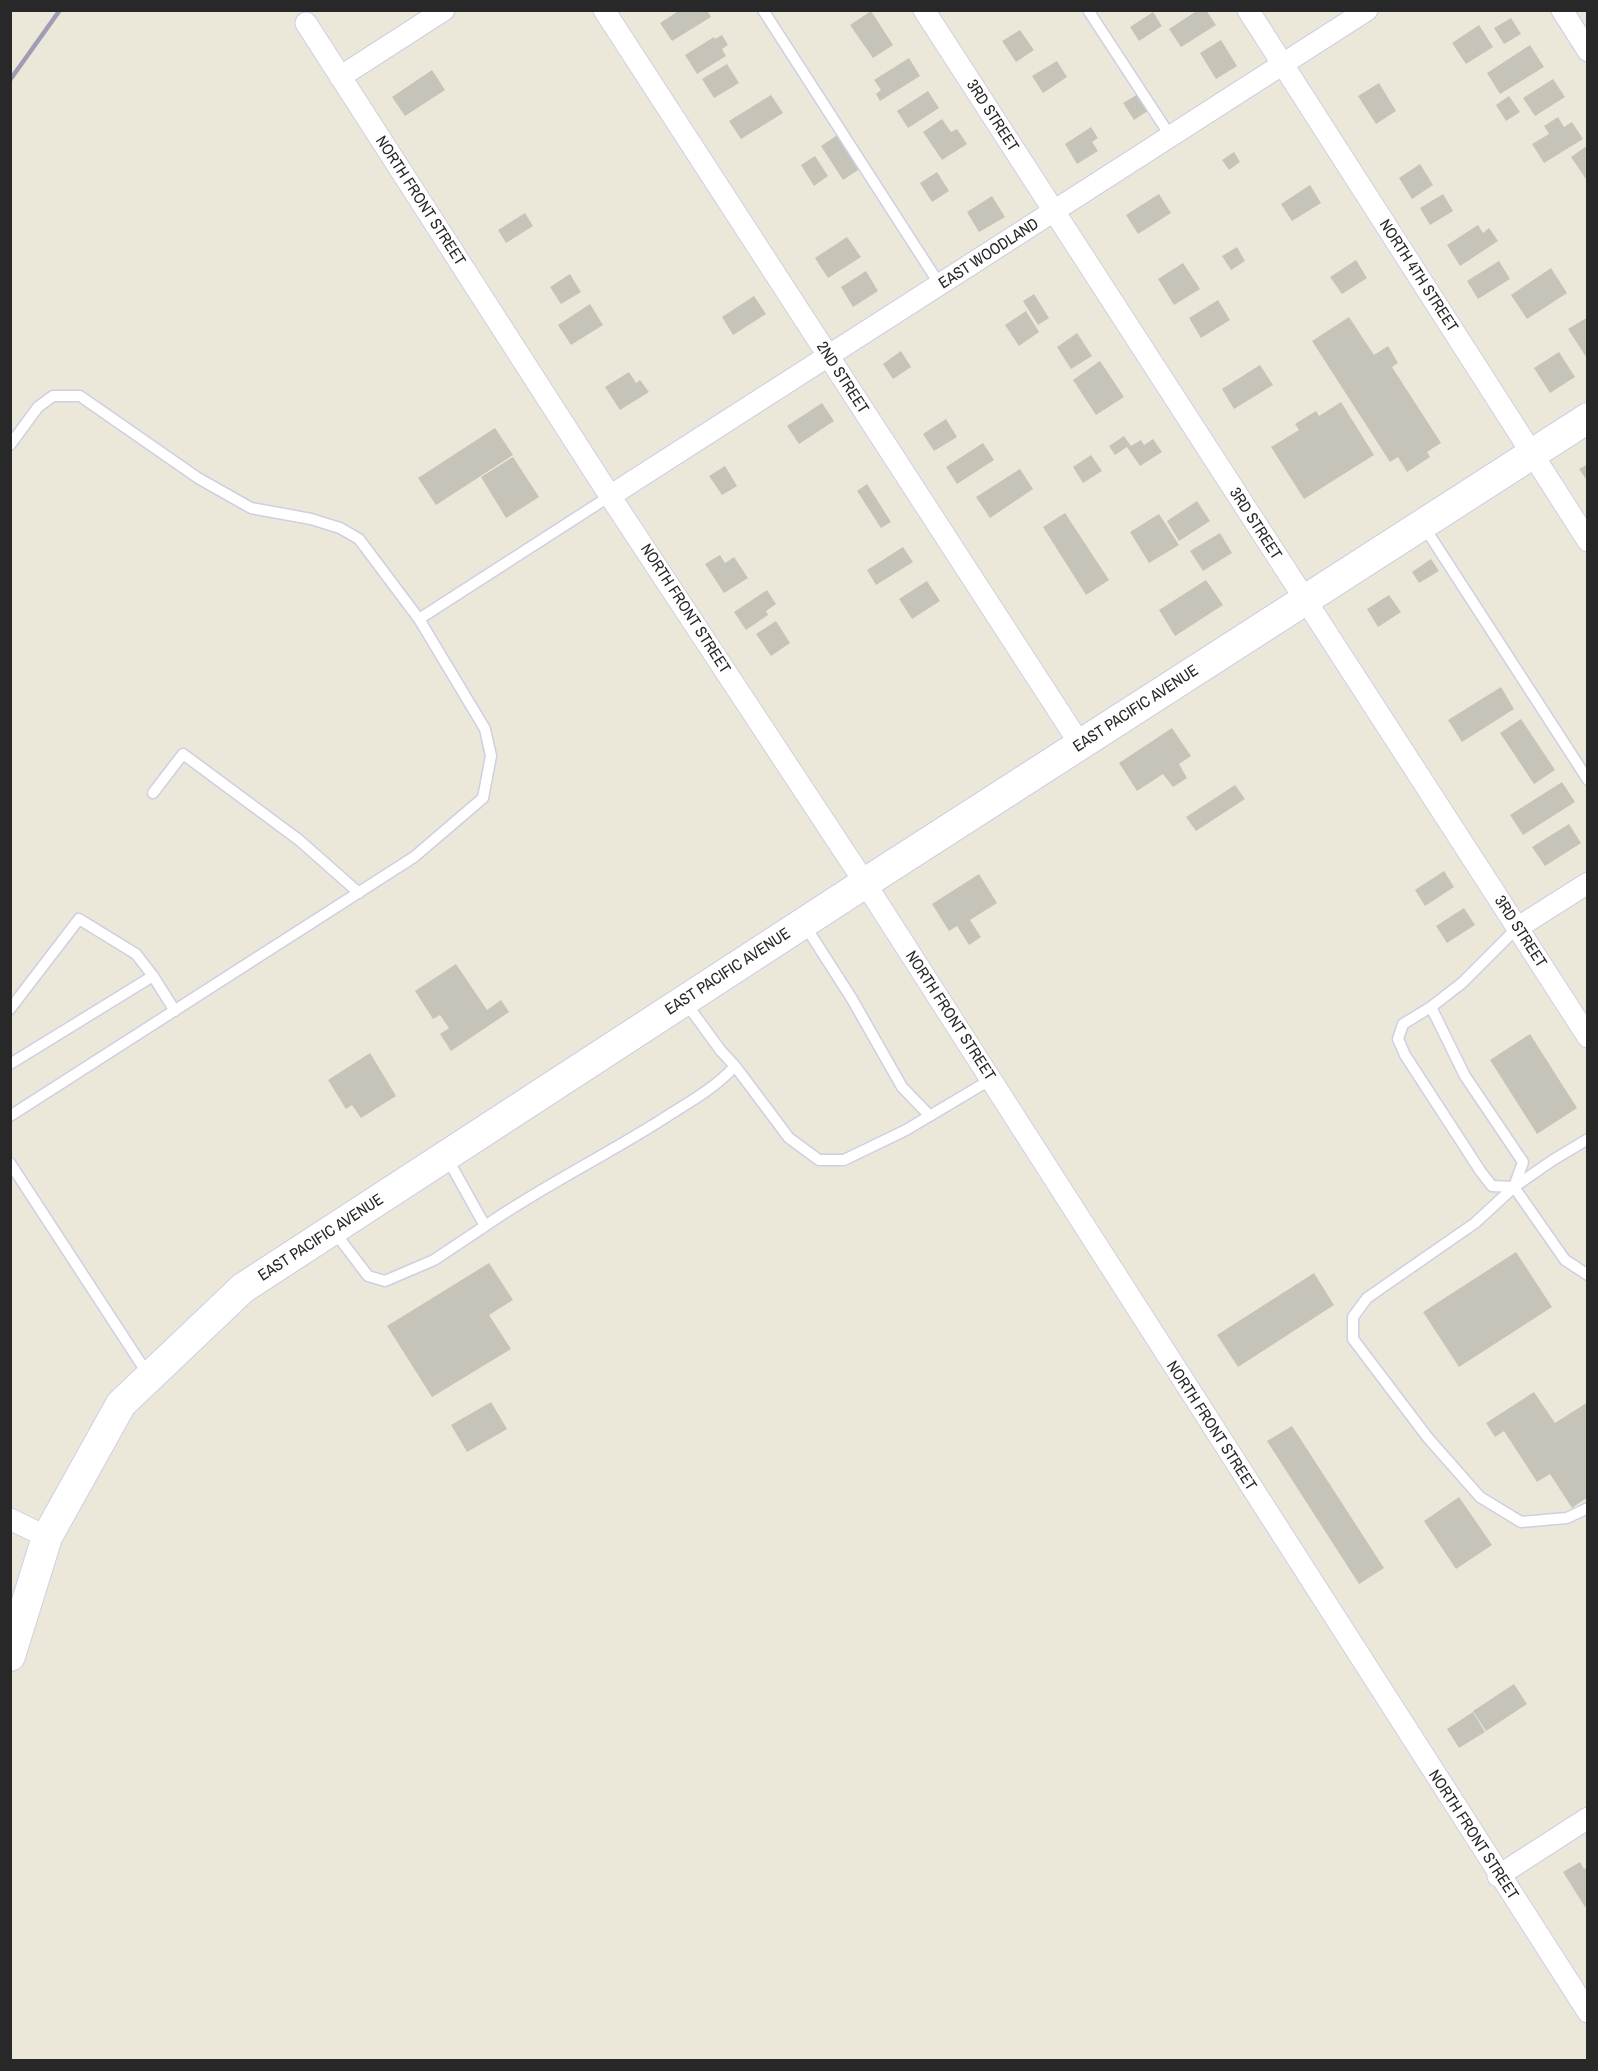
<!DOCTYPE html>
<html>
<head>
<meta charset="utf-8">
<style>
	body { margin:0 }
	#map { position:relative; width:1598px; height:2071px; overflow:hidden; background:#ebe8d9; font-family:"Archivo Narrow",sans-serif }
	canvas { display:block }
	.frame { position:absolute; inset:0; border:12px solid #282828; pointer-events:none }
</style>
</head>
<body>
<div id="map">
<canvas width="1598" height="2071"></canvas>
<div class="frame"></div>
</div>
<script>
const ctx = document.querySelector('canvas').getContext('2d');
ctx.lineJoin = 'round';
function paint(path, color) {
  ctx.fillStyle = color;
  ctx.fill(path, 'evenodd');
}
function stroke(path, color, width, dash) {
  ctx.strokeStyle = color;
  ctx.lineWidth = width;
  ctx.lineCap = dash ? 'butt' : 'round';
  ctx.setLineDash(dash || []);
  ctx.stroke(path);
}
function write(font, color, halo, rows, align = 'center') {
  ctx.font = font + ' "Archivo Narrow",sans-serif';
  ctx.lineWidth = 4.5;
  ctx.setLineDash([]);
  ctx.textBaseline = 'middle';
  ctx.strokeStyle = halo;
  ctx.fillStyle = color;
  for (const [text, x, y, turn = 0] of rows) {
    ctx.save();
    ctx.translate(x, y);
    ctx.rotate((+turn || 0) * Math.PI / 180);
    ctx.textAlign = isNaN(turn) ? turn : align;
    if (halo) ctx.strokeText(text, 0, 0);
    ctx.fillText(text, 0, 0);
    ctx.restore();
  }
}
paint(new Path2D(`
	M 680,10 L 707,10 L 711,17 L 672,41 L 660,23 Z
	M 1198,10 L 1206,10 L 1216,25 L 1181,47 L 1169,29 Z
	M 871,11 L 893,45 L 873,58 L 850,25 Z
	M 1153,12 L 1162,26 L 1139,41 L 1130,27 Z
	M 1511,18 L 1521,34 L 1504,44 L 1494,28 Z
	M 1479,25 L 1493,47 L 1466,64 L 1452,43 Z
	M 1020,30 L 1034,50 L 1016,62 L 1002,41 Z
	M 722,35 L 728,45 L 722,49 L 726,56 L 697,74 L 685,55 L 714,37 L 715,39 Z
	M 1221,40 L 1237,66 L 1216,79 L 1200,53 Z
	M 1530,45 L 1544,67 L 1500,94 L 1487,73 Z
	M 909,58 L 920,76 L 880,101 L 876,94 L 881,90 L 874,80 Z
	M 1057,61 L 1067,77 L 1043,93 L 1032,76 Z
	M 727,64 L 739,83 L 714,98 L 702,79 Z
	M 432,70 L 445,90 L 405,116 L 392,97 Z
	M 1553,79 L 1565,97 L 1535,116 L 1523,98 Z
	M 1379,83 L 1396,111 L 1376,124 L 1358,96 Z
	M 928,91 L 939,108 L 908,128 L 897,111 Z
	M 1140,93 L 1151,109 L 1134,120 L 1123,103 Z
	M 771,95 L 783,113 L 741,139 L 729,121 Z
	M 1509,96 L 1520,112 L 1506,121 L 1496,105 Z
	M 1558,117 L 1564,127 L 1572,122 L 1583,139 L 1544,163 L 1532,144 L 1549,134 L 1544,126 Z
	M 942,119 L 951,132 L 957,129 L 967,144 L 942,160 L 923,132 Z
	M 1091,127 L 1098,138 L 1092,142 L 1098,151 L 1077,164 L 1065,144 Z
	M 839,134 L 861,168 L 843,180 L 821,146 Z
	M 1588,145 L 1588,182 L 1571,157 Z
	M 1234,152 L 1240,162 L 1229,170 L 1222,160 Z
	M 815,156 L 828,176 L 814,186 L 801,165 Z
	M 1420,164 L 1433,185 L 1412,199 L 1399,178 Z
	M 937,172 L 949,191 L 932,202 L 920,183 Z
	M 1310,185 L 1321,203 L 1292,221 L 1281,204 Z
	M 1159,194 L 1171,213 L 1138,234 L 1126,215 Z
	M 1443,194 L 1453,211 L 1430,225 L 1420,208 Z
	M 992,196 L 1005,217 L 979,232 L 967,212 Z
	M 525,213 L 533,226 L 506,243 L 498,230 Z
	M 1478,225 L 1483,233 L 1489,228 L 1498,241 L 1460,266 L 1447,245 Z
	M 847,237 L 861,257 L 828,278 L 815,258 Z
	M 1237,247 L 1245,261 L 1231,270 L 1222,256 Z
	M 1356,260 L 1367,278 L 1342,294 L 1330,277 Z
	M 1499,261 L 1510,279 L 1478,299 L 1467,281 Z
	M 1183,263 L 1200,289 L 1174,305 L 1158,279 Z
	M 1551,268 L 1567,293 L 1527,319 L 1511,295 Z
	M 866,271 L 878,291 L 853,307 L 841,287 Z
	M 570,274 L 581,292 L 561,304 L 550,287 Z
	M 1034,294 L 1049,318 L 1038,325 L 1023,301 Z
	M 754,296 L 766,314 L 733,335 L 722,317 Z
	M 1218,300 L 1230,320 L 1201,338 L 1189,318 Z
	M 590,304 L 603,325 L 571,345 L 558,325 Z
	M 1026,311 L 1039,332 L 1019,346 L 1005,325 Z
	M 1349,317 L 1374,355 L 1388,346 L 1398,363 L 1392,367 L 1441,443 L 1427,452 L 1430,457 L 1407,472 L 1398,457 L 1390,462 L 1312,341 Z
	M 1588,317 L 1588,360 L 1568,329 Z
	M 1077,333 L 1092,356 L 1071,369 L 1057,347 Z
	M 901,351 L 911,367 L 893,379 L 883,364 Z
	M 1559,352 L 1575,377 L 1550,393 L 1534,368 Z
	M 1100,361 L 1124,397 L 1096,415 L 1073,380 Z
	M 1260,365 L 1273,385 L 1234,409 L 1222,389 Z
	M 629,372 L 636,383 L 640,380 L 649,392 L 620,410 L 605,387 Z
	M 1341,402 L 1374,455 L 1304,499 L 1271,447 L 1299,430 L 1295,424 L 1316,411 L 1319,416 Z
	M 822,403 L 834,421 L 799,444 L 787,426 Z
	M 946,419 L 957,437 L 934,451 L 923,434 Z
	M 495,428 L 513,455 L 436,505 L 418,478 Z
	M 1124,436 L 1131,446 L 1141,440 L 1144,445 L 1153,439 L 1162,452 L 1140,466 L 1127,447 L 1115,455 L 1109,446 Z
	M 983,443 L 994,460 L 957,484 L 946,467 Z
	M 1091,455 L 1102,471 L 1083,483 L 1073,467 Z
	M 513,457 L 539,497 L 506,518 L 481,477 Z
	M 1588,464 L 1588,482 L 1579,469 Z
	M 725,466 L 737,486 L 722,495 L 709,476 Z
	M 1020,469 L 1033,489 L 990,518 L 976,497 Z
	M 867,484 L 891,522 L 881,528 L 857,491 Z
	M 1197,501 L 1210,521 L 1179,541 L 1167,521 Z
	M 1065,513 L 1109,580 L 1086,595 L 1043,527 Z
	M 1159,514 L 1179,545 L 1149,563 L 1130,532 Z
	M 1220,533 L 1232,553 L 1203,571 L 1190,551 Z
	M 903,547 L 913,562 L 876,585 L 867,570 Z
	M 720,555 L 725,563 L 734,557 L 748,578 L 724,593 L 705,564 Z
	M 1431,559 L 1439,571 L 1419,583 L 1412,572 Z
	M 1206,580 L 1223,605 L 1175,636 L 1159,610 Z
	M 927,581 L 940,601 L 912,619 L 899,599 Z
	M 767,590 L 776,604 L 766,611 L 768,615 L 746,630 L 734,612 Z
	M 1389,595 L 1401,612 L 1378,627 L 1367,609 Z
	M 776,621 L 790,643 L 771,656 L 756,634 Z
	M 1501,687 L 1514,709 L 1462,742 L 1448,720 Z
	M 1521,719 L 1555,770 L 1534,784 L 1500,733 Z
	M 1172,728 L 1191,756 L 1179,764 L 1187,778 L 1173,787 L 1163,774 L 1137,791 L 1119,763 Z
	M 1562,782 L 1575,802 L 1523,835 L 1510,815 Z
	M 1235,785 L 1245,799 L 1196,831 L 1186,817 Z
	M 1569,824 L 1581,843 L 1545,866 L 1532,847 Z
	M 1444,871 L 1454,887 L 1425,906 L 1415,890 Z
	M 979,874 L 997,903 L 970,920 L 981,937 L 969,945 L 957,926 L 949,931 L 932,904 Z
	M 1464,908 L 1475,925 L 1447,943 L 1436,926 Z
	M 456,964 L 487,1010 L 501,1000 L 509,1012 L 451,1051 L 440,1034 L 449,1028 L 440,1015 L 433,1019 L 415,991 Z
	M 1530,1034 L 1577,1108 L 1537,1134 L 1490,1060 Z
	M 370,1053 L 396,1096 L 361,1118 L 352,1105 L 346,1109 L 328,1080 Z
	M 1516,1252 L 1552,1307 L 1459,1367 L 1423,1312 Z
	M 489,1263 L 513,1300 L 489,1315 L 511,1349 L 432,1397 L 387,1326 Z
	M 1314,1273 L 1334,1305 L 1238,1367 L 1217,1335 Z
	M 1534,1392 L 1555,1423 L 1588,1402 L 1588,1497 L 1572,1508 L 1550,1474 L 1537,1482 L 1504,1431 L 1495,1437 L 1486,1423 Z
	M 491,1402 L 507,1429 L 467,1452 L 451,1425 Z
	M 1292,1426 L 1384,1568 L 1359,1584 L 1267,1441 Z
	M 1459,1497 L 1492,1545 L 1456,1569 L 1424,1521 Z
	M 1514,1684 L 1527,1704 L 1486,1731 L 1473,1711 Z
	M 1473,1712 L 1485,1732 L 1459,1748 L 1447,1729 Z
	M 1580,1862 L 1584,1869 L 1588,1867 L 1588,1905 L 1585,1907 L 1563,1872 Z`), '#c6c4b9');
const service = new Path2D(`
	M 763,10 L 940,285
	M 1088,10 L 1171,137
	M 10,445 L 38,407 L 53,396 L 80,396 L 198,478 L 251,508 L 311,519 L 340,528 L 359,539 L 419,619 L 485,729 L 491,756 L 483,798 L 414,857 L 10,1116
	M 1423,525 L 1588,780
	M 419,619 L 610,496
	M 153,793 L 183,754 L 299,840 L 359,893
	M 804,924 L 852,999 L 902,1087 L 930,1116
	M 1431,1007 L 1465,1076 L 1523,1162 L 1514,1187
	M 10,1009 L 79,919 L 136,954 L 153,976 L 175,1011
	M 10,1064 L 153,976
	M 735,1066 L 789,1138 L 819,1160 L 844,1160 L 906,1130 L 990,1080
	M 1588,1139 L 1553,1160 L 1514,1187 L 1475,1223 L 1367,1298 L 1353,1317 L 1353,1339 L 1428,1438 L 1480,1497 L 1521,1522 L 1567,1518 L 1588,1508
	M 446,1156 L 485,1226 C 544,1185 609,1154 669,1115 C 693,1100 716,1087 735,1066 L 721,1051 L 686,1003
	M 10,1163 L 149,1376
	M 1514,1187 L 1492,1186 L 1481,1172 L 1405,1055 L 1398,1039 L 1403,1024 L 1431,1007 L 1462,983 L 1517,928
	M 1514,1187 L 1565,1260 L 1588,1275
	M 333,1230 L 368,1276 L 385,1281 L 434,1260 L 485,1226`);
const minor = new Path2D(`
	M 604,10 L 1080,744
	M 924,10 L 1588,1037
	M 1248,10 L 1588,541
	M 1562,10 L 1588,51
	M 306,23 L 610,496 L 865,883 L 1588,2012
	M 340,77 L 444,10
	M 610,496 L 1367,10
	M 1517,928 L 1588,883
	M 10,1519 L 47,1537
	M 1498,1876 L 1588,1818`);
const secondary = new Path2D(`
	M 10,1656 L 47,1537 L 121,1404 L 243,1288 L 865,883 L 1588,418`);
stroke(service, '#d0cee2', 13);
stroke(minor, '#d0cee2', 23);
stroke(secondary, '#d0cee2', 32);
stroke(service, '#fff', 10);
stroke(minor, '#fff', 21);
stroke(secondary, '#fff', 30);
stroke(new Path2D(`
	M 10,80 L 60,10`), '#9f9cb3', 4.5);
write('16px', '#282828', '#fff', [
	["3RD STREET",992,116,57],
	["NORTH FRONT STREET",420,201,57],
	["EAST WOODLAND",989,254,-33],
	["NORTH 4TH STREET",1418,276,57],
	["2ND STREET",842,378,57],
	["3RD STREET",1255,524,57],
	["NORTH FRONT STREET",685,609,57],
	["EAST PACIFIC AVENUE",1136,709,-33],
	["3RD STREET",1520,932,57],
	["EAST PACIFIC AVENUE",728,972,-33],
	["NORTH FRONT STREET",950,1016,57],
	["EAST PACIFIC AVENUE",321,1238,-33],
	["NORTH FRONT STREET",1211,1426,57],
	["NORTH FRONT STREET",1473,1835,57]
]);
</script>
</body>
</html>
